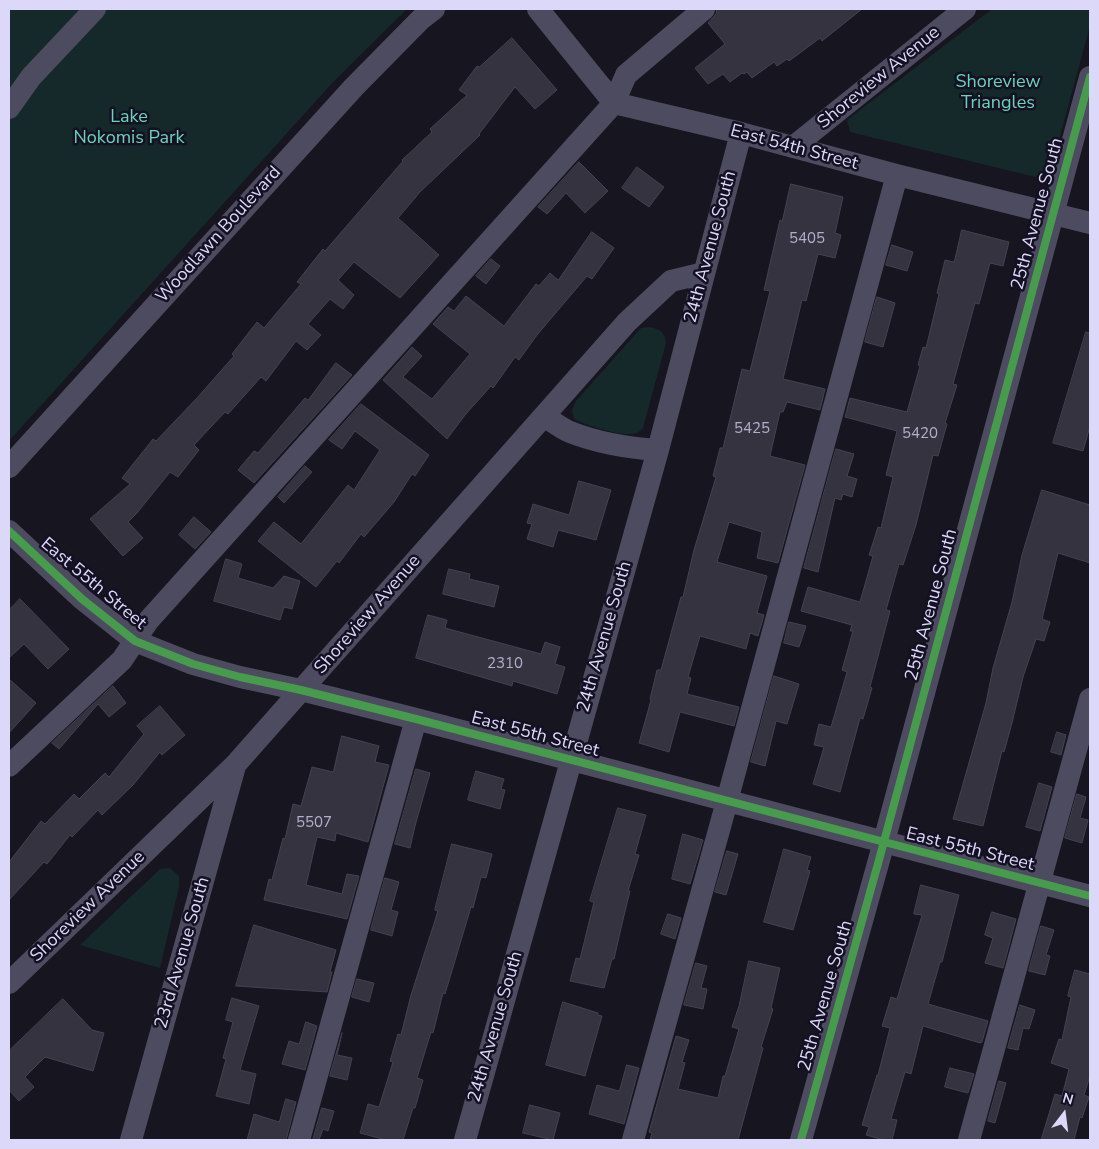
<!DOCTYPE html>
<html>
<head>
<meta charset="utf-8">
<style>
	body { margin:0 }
	#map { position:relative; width:1099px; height:1149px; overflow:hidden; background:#17151f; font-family:"Nunito Sans",sans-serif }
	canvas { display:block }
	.frame { position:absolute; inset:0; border:10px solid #dcd8fa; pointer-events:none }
	.north { position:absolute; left:1039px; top:1089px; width:50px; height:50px; -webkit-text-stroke:4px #141123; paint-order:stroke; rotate:15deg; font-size:14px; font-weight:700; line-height:20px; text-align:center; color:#dcd8fa }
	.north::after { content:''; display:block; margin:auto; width:18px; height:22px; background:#dcd8fa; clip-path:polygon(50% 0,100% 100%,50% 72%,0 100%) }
</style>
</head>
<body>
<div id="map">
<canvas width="1099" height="1149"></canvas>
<div class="frame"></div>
<div class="north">N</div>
</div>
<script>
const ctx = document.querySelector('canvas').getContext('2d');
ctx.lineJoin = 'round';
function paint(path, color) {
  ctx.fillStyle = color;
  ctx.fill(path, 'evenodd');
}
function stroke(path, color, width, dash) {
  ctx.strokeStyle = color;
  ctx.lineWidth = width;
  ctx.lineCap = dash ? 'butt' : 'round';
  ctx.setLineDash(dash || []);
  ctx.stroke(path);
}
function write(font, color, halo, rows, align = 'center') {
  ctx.font = font + ' "Nunito Sans",sans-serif';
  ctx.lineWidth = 5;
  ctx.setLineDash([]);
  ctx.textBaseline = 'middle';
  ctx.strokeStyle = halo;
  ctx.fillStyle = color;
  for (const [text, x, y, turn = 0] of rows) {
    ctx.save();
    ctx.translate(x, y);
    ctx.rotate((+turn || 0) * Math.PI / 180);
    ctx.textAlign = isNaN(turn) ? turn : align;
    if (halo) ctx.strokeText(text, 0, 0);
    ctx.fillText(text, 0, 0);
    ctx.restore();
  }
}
paint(new Path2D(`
	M 9,9 L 407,9 L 334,81 L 9,441 Z
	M 992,9 L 1090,9 L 1090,26 L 1048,180 L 850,132 L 847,120 Z
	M 649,327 C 660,329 665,332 666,343 L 643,428 C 641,430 639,432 637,433 C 625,438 585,425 574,419 L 572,410 L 576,401 L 641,328 Z
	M 170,868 L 179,876 L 179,887 L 160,968 L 80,945 L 160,869 Z`), '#15292a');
const building = new Path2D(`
	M 717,9 L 862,9 L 822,41 L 820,38 L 789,61 L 787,59 L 777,66 L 774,62 L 752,78 L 747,72 L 744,74 L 742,73 L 730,82 L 723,74 L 708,84 L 695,68 L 725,44 L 708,23 L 716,14 Z
	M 512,38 L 557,90 L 535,109 L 515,87 L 479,134 L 480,135 L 420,192 L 398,218 L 439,255 L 400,298 L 354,262 L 338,280 L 354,295 L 343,309 L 330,299 L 308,324 L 321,335 L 307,350 L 296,341 L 266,381 L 261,377 L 228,414 L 225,412 L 194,445 L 199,450 L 178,477 L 170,472 L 137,513 L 128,522 L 143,538 L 123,556 L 90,519 L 130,484 L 122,478 L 153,439 L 156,441 L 197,398 L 234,356 L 232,354 L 257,322 L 264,328 L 301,284 L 297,282 L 323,249 L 325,251 L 403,161 L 402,160 L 432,132 L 430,129 L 467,95 L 459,90 L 477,66 L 479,67 Z
	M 579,162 L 608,191 L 585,213 L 566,193 L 547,214 L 538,207 Z
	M 637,167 L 664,187 L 649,207 L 622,188 Z
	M 791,184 L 843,197 L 835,233 L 841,235 L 835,258 L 818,254 L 806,301 L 802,300 L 783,379 L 825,389 L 820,410 L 787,402 L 783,412 L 780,412 L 770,456 L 805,465 L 778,563 L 757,558 L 762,532 L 729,522 L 717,562 L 767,576 L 757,613 L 764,615 L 758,636 L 750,633 L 746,649 L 700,636 L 688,677 L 691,678 L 687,694 L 739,707 L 734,726 L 680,712 L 669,752 L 639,743 L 651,700 L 650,699 L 657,670 L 661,670 L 681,597 L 683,597 L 694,550 L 716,477 L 713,476 L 720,448 L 723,448 L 742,369 L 750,371 L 770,291 L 764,290 L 780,220 L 782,221 Z
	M 962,230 L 1009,242 L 1003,266 L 990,263 L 979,304 L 975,303 L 953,384 L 957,385 L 945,423 L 947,424 L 938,456 L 933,455 L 916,525 L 903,565 L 899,564 L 886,610 L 890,611 L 870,687 L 872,688 L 863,719 L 860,718 L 840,792 L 813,784 L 824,747 L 814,745 L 819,724 L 831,727 L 847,672 L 842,670 L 853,631 L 850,631 L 852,625 L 801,611 L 808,587 L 860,602 L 873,556 L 869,555 L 878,527 L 881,528 L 893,477 L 886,475 L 897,431 L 845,417 L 850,398 L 907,412 L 920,366 L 918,365 L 923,347 L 926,348 L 939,294 L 937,293 L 945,260 L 954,262 Z
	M 592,232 L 614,248 L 592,279 L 587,276 L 537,335 L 519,360 L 515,357 L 493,388 L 491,386 L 465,415 L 447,439 L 383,380 L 412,347 L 422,356 L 403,377 L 432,399 L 470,354 L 433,324 L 448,307 L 454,311 L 466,296 L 504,326 L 536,284 L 539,286 L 550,273 L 558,280 Z
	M 892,245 L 913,252 L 907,271 L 886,265 Z
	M 491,259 L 500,266 L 486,284 L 476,276 Z
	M 877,297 L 895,303 L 883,347 L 865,342 Z
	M 1086,332 L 1090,333 L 1090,426 L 1083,451 L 1053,443 Z
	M 336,363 L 352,375 L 254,483 L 238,470 L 254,451 L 258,453 L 305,398 L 308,400 Z
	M 361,404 L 429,455 L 415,476 L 412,474 L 394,502 L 364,537 L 361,534 L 339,563 L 337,561 L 316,587 L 258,541 L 274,522 L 301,544 L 348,485 L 354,490 L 380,450 L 355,431 L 342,449 L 329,440 Z
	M 836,449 L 854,454 L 847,476 L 857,479 L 852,497 L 843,494 L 841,500 L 835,498 L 818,572 L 804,568 Z
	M 305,466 L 312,472 L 284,503 L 278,497 Z
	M 579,481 L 611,490 L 596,540 L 558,530 L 553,547 L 527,539 L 532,524 L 527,523 L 533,504 L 569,515 Z
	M 1042,490 L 1090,505 L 1090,563 L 1058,553 L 1042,619 L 1050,622 L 1044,641 L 1036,639 L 1023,677 L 1012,723 L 1004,752 L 1002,751 L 983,826 L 953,819 L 986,703 L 993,668 L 1012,602 L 1022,555 Z
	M 194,517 L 211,532 L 195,549 L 179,535 Z
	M 226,559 L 242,564 L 238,578 L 273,588 L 284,576 L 300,581 L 292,609 L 284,607 L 280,620 L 214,601 Z
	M 449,569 L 470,574 L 469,579 L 499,586 L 494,607 L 443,594 Z
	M 20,599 L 69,649 L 48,669 L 24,644 L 9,658 L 9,610 Z
	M 428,615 L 447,620 L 445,628 L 541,654 L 545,642 L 560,647 L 555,664 L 565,667 L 557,694 L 513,681 L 512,686 L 416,658 Z
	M 789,622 L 806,626 L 799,647 L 784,643 Z
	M 774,676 L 799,684 L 787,724 L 776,721 L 765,766 L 751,762 Z
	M 9,679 L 36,703 L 9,733 Z
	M 113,686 L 126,703 L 109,717 L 98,704 L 59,749 L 52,743 Z
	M 160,706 L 185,735 L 162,755 L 160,752 L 133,785 L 102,815 L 98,810 L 72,837 L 70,835 L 47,864 L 44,862 L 9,900 L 9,862 L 41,821 L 45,824 L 74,794 L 79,799 L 105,773 L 109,777 L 144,734 L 137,726 Z
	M 1057,732 L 1066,735 L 1061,755 L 1051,752 Z
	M 342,736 L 379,746 L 375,762 L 389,765 L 368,842 L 336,833 L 335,841 L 317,837 L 306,885 L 342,894 L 347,874 L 359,876 L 347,919 L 264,900 L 269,879 L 272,880 L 283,838 L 285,839 L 293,804 L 301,806 L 312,767 L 333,772 Z
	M 416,769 L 430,773 L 415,826 L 410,848 L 395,844 Z
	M 476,771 L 504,779 L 501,789 L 505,790 L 500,809 L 468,800 Z
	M 1039,783 L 1052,787 L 1040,831 L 1026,827 Z
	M 1077,794 L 1086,797 L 1080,818 L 1088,820 L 1082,843 L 1065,838 Z
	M 618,808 L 646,815 L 635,854 L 639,855 L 628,891 L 630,891 L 621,928 L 614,959 L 612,959 L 604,988 L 570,981 L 576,958 L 580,959 L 594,902 L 590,901 Z
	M 683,834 L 703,840 L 690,884 L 672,879 Z
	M 452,844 L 492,854 L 486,878 L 481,877 L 473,908 L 471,907 L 445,994 L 443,993 L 433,1033 L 431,1032 L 417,1078 L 423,1080 L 415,1108 L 413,1108 L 403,1140 L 386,1140 L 360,1133 L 368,1104 L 379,1107 L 393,1062 L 390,1061 L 398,1034 L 401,1035 L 411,995 L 438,911 L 435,910 Z
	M 784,849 L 811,857 L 807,870 L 810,871 L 793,930 L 764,922 Z
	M 727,851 L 738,854 L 726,895 L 715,892 Z
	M 385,878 L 399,882 L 391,910 L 398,912 L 392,936 L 371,930 Z
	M 921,885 L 959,895 L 942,962 L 940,962 L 928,1004 L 988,1021 L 982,1042 L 980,1043 L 923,1026 L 911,1074 L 905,1072 L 891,1119 L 897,1120 L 892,1140 L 884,1140 L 866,1135 L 869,1127 L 862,1125 L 877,1075 L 878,1075 L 890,1028 L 882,1026 L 891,997 L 897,999 L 922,915 L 914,914 Z
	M 992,912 L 1016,919 L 1003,968 L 985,963 L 993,938 L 985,935 Z
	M 668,914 L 681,918 L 675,939 L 661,934 Z
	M 254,925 L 336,950 L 330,972 L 332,972 L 327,992 L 236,986 Z
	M 1041,926 L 1054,930 L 1046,955 L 1050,956 L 1045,975 L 1029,971 Z
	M 749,961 L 780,968 L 771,1008 L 773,1009 L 761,1047 L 763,1048 L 738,1140 L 650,1140 L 652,1133 L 649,1132 L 676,1036 L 689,1040 L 682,1062 L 685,1063 L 678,1089 L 718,1098 L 723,1076 L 725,1076 L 739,1029 L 732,1027 L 739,1006 Z
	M 696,963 L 707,966 L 701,988 L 707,989 L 703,1009 L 684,1005 Z
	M 1075,970 L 1090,974 L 1090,1076 L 1084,1095 L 1089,1097 L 1082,1118 L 1080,1117 L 1074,1140 L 1041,1140 L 1055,1094 L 1062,1096 L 1069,1069 L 1051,1063 L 1059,1039 L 1062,1040 L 1071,997 L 1068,996 Z
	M 357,979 L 374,983 L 369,1002 L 352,997 Z
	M 232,998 L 259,1006 L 240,1070 L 256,1074 L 249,1104 L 216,1096 L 226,1059 L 223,1058 L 233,1022 L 226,1020 Z
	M 63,999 L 92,1030 L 104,1033 L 93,1071 L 45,1057 L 25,1077 L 34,1087 L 19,1101 L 10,1091 L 9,1092 L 9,1051 Z
	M 563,1002 L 598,1013 L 598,1015 L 602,1016 L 585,1076 L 546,1065 Z
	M 1020,1005 L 1035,1010 L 1029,1029 L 1023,1028 L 1018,1050 L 1008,1048 Z
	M 306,1022 L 317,1026 L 305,1070 L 282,1064 L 289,1041 L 299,1044 Z
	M 342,1033 L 337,1055 L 352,1058 L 347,1080 L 330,1076 Z
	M 627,1065 L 639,1068 L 624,1124 L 589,1114 L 597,1085 L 619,1091 Z
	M 950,1068 L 974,1074 L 968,1093 L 945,1087 Z
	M 999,1081 L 1006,1083 L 995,1123 L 988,1121 Z
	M 286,1099 L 296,1102 L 286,1140 L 247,1140 L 254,1114 L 279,1122 Z
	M 530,1105 L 560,1113 L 553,1140 L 523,1133 Z
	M 322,1108 L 334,1111 L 328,1131 L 323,1129 L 319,1140 L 313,1140 Z`);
paint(building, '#363341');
stroke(building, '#444152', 1);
stroke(new Path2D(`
	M 538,9 L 614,103 L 741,133 L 897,175 L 1090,223
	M 9,108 L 31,77 L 95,9
	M 793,147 L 965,9
	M 544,416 C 552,421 561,428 570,432 C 598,443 628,448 658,450
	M 9,467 L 354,87 L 421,19 L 434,9
	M 9,531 L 82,599 L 135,641 L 193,664 L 240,677 L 301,690 L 416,719 L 1090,896
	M 9,766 L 122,660 L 148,621 L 614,103 L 626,75 L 704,9
	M 9,983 L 235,765 L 627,322 L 671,281 L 704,273
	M 131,1140 L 235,766
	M 299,1140 L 416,719
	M 465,1140 L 658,450 L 741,133
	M 633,1140 L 721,823 L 897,175
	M 801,1140 L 879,860 L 1090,77
	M 969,1140 L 1090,699`), '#4d4b5f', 22);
stroke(new Path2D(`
	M 9,531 L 82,599 L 135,641 L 193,664 L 240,677 L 301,690 L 416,719 L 1090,896
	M 801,1140 L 879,860 L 1090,77`), '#469c4c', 8);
write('15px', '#b2afcc', null, [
	["5405",807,239],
	["5425",752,429],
	["5420",920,434],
	["2310",505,664],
	["5507",314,823]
]);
write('18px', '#dcd8fa', '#141123', [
	["Shoreview Avenue",879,78,-39],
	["East 54th Street",794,148,15],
	["25th Avenue South",1038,214,-75],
	["Woodlawn Boulevard",219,235,-48],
	["24th Avenue South",711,247,-75],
	["East 55th Street",93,584,40],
	["25th Avenue South",932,605,-75],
	["Shoreview Avenue",368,615,-49],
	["24th Avenue South",605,637,-74],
	["East 55th Street",535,735,15],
	["East 55th Street",970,850,14],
	["Shoreview Avenue",88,907,-44],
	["23rd Avenue South",183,953,-74],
	["25th Avenue South",826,996,-74],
	["24th Avenue South",496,1027,-74]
]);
write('18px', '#6cd3ba', '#141123', [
	["Shoreview",998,83],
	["Triangles",998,104],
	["Lake",129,118],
	["Nokomis Park",129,139]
]);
</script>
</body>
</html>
